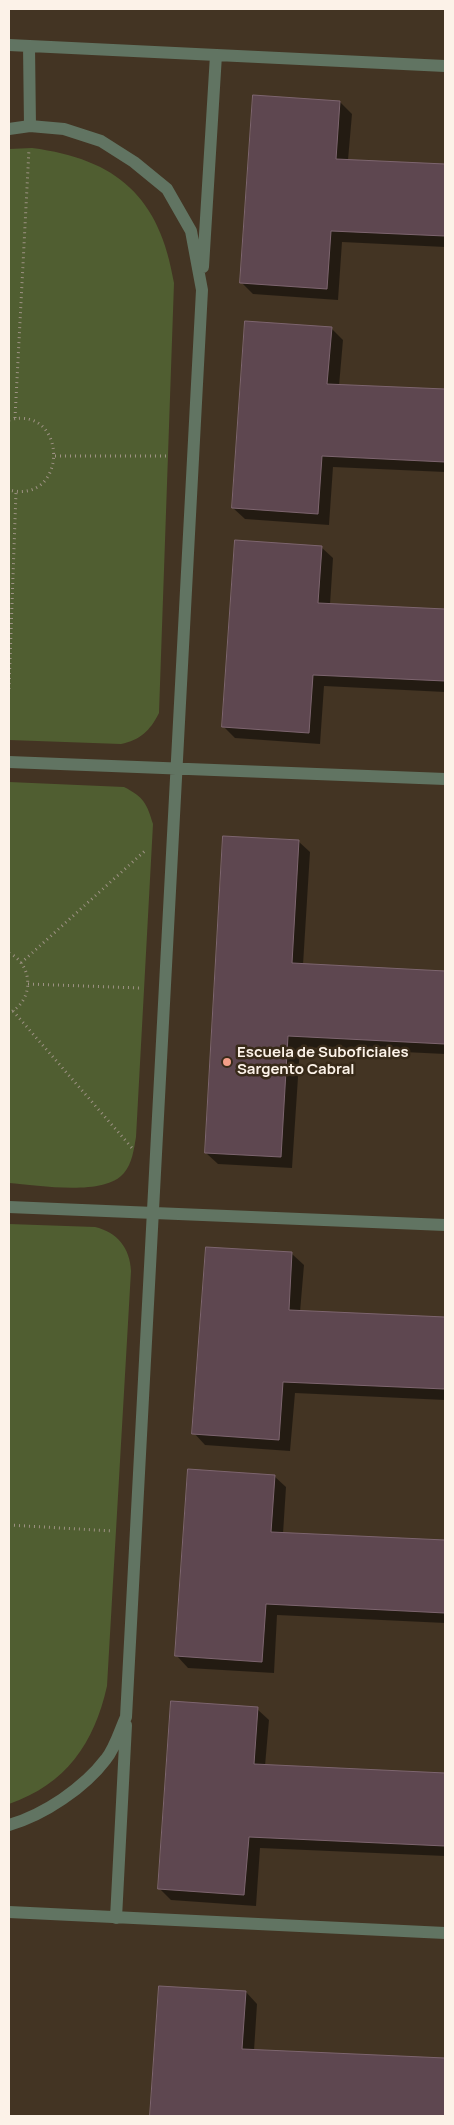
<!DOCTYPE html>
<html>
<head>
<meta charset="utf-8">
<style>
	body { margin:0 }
	#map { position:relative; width:454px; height:2125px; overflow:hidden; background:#433423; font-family:Manrope,sans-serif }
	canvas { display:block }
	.frame { position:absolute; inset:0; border:10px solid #fcf2e8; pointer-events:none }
</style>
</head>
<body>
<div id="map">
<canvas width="454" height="2125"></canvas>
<div class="frame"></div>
</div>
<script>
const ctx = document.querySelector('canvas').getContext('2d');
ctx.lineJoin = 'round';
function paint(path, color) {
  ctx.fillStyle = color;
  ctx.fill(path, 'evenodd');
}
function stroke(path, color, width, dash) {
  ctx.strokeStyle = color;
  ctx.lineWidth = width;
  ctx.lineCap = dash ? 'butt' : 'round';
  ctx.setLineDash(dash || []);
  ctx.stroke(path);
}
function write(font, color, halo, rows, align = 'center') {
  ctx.font = font + ' Manrope,sans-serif';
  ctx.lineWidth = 5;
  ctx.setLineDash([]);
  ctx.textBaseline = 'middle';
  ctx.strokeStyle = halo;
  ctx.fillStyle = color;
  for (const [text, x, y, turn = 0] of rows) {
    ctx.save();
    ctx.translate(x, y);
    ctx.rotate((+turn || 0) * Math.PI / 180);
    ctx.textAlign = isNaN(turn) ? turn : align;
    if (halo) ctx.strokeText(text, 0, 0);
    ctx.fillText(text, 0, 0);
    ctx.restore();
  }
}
paint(new Path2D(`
	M 32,148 C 117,159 160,197 174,283 L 159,713 C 150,731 140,740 121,744 L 9,740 L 9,149 Z
	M 9,782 L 124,787 C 144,797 147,804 153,824 L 136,1137 C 134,1149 132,1164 124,1173 C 104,1197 38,1185 9,1183 Z
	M 9,1224 L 95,1227 C 117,1232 130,1248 131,1271 L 107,1686 C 94,1744 66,1784 9,1804 Z`), '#505e31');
paint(new Path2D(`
	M 340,102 L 352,114 L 348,160 L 445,165 L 445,247 L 342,242 L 338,300 L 253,294 L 241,282 Z
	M 331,328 L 343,340 L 339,386 L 445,391 L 445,472 L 333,467 L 329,525 L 245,519 L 233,508 Z
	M 321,547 L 333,558 L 330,605 L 445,610 L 445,692 L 324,686 L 320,744 L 235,738 L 223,726 Z
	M 298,841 L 310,852 L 303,965 L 445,972 L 445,1054 L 300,1047 L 292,1168 L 218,1164 L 206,1153 Z
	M 292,1254 L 304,1265 L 300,1312 L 445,1318 L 445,1400 L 295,1393 L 290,1451 L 205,1445 L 194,1433 Z
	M 274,1476 L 286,1487 L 283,1534 L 445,1541 L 445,1623 L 277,1615 L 274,1673 L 188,1668 L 177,1656 Z
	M 257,1709 L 269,1720 L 265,1766 L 445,1775 L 445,1856 L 260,1848 L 256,1906 L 171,1900 L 159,1888 Z
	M 161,1987 L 246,1992 L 257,2004 L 254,2051 L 445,2060 L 445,2116 L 152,2116 Z`), '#0007');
const building = new Path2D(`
	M 253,95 L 340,101 L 336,159 L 445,164 L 445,236 L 331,231 L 327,289 L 240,283 Z
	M 245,321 L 332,327 L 327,384 L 445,389 L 445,462 L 322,456 L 318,514 L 232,508 Z
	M 235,540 L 322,546 L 318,603 L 445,609 L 445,681 L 313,675 L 309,733 L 222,727 Z
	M 223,836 L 299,840 L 292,963 L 445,971 L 445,1044 L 288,1036 L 281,1157 L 205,1153 Z
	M 206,1247 L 292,1252 L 289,1310 L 445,1317 L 445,1389 L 283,1382 L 279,1440 L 192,1434 Z
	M 188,1469 L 275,1475 L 271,1532 L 445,1540 L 445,1613 L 266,1604 L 262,1662 L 175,1656 Z
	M 171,1701 L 258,1707 L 254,1764 L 445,1773 L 445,1846 L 249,1837 L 244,1895 L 158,1889 Z
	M 159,1986 L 246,1991 L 242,2049 L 445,2058 L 445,2116 L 150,2116 Z`);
paint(building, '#5e4750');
stroke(building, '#7d656f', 1);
stroke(new Path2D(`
	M 15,418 L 29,149
	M 9,420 C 68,404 69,505 9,490
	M 55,456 L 169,456
	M 9,689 L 16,492
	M 9,953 C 34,965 34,1001 9,1013
	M 21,963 L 147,849
	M 28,984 L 140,988
	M 13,1011 L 132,1148
	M 9,1525 L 113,1531`), '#9e9284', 3, [1, 4]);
stroke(new Path2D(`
	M 9,45 L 445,66
	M 29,46 L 30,126
	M 9,129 L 30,126 L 64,129 L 101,141 L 134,162 L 167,189 L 191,231 L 202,290 L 126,1717 C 120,1730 115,1748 106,1759 C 84,1788 44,1815 9,1825
	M 203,267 L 216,55
	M 9,762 L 445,779
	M 9,1207 L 445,1225
	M 9,1912 L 445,1933
	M 116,1918 L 126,1725`), '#617462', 12);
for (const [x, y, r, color] of [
	[227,1062,5,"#f49e88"]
]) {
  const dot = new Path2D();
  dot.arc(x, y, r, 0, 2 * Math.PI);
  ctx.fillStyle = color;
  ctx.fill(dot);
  stroke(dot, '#382a19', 2);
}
write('bold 15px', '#fcf2e8', '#382a19', [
	["Escuela de Suboficiales",237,1053],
	["Sargento Cabral",237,1070]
], 'left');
</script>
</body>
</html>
